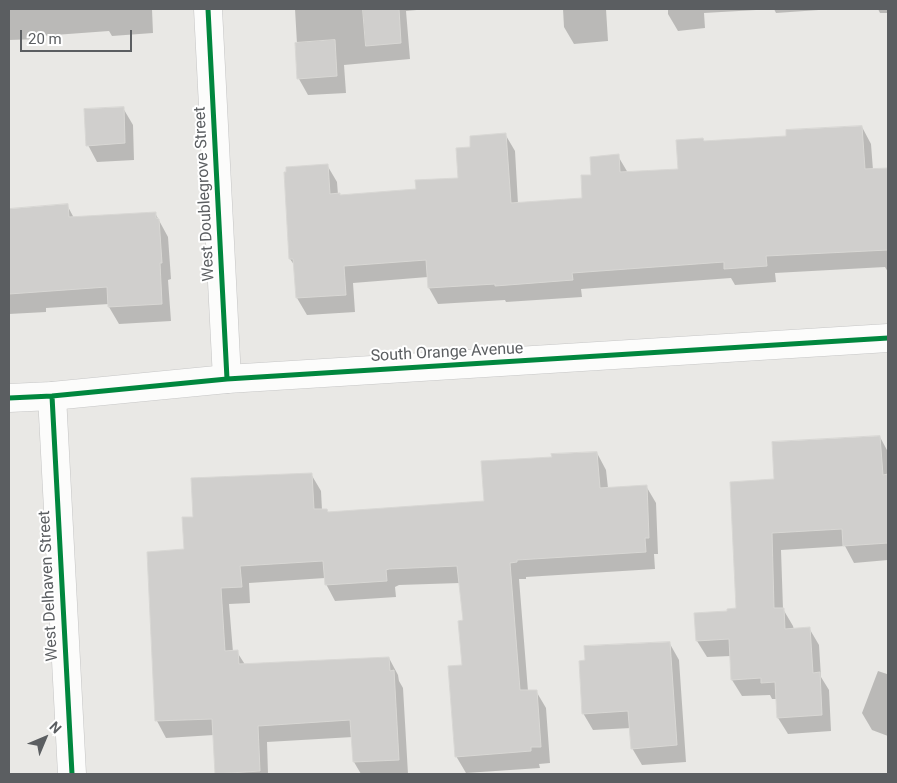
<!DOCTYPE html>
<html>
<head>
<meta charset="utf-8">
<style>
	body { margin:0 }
	#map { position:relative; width:897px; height:783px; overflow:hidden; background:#e9e8e5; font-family:Roboto,sans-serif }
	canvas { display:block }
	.frame { position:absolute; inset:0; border:10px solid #5b5e61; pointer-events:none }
	.north { position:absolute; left:20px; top:713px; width:50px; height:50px; -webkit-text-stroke:4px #fff; paint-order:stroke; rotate:45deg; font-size:14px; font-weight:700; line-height:20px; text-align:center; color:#5b5e61 }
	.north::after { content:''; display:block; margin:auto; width:18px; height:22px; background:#5b5e61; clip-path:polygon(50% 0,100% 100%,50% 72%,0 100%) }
	.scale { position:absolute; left:20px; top:30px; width:112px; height:22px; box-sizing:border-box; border:2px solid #5b5e61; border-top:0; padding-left:6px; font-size:15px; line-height:18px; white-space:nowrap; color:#5b5e61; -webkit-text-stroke:4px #fff; paint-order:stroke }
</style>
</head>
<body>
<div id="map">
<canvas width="897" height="783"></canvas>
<div class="frame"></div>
<div class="north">N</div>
<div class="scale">20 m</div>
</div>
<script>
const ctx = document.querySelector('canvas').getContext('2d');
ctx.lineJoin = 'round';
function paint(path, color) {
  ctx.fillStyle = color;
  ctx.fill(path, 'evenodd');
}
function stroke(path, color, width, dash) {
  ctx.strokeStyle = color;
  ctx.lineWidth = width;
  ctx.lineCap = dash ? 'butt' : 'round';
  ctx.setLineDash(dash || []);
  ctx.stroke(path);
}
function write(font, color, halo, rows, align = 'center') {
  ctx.font = font + ' Roboto,sans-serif';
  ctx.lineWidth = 4;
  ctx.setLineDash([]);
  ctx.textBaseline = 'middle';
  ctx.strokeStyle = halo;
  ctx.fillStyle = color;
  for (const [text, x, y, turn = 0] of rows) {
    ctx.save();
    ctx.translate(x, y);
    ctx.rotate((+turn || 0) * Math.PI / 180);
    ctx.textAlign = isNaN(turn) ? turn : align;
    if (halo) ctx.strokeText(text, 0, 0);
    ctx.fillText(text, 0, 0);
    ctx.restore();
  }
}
paint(new Path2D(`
	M 9,9 L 152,9 L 153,33 L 112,36 L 109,31 L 41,36 L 41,39 L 9,40 Z
	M 295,9 L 428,9 L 406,11 L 410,59 L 344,65 L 346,93 L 308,95 L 299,79 Z
	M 563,9 L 606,9 L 608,41 L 574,44 L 564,27 Z
	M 668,9 L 833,9 L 776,13 L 774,9 L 704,13 L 705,28 L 678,31 L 668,14 Z
	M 851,9 L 888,9 L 888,13 L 880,13 L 878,9 Z
	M 123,108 L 133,125 L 134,160 L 97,162 L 88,145 Z
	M 862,127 L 871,144 L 873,170 L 888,169 L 888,272 L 885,267 L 775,273 L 776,282 L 735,285 L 731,278 L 581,289 L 582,297 L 506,302 L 505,300 L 438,304 L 429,288 L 428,277 L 353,283 L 355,312 L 307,315 L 297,298 L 295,266 L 290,259 L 327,165 L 337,182 L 338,195 L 340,196 L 417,191 L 459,179 L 472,148 L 505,134 L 515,151 L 518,204 L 583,199 L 592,176 L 618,156 L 628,173 L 680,170 L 704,142 L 787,137 Z
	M 67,205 L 74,218 L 155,213 L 168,237 L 171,279 L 168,280 L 171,321 L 119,324 L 109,307 L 109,304 L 46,308 L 46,312 L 9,314 L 9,210 Z
	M 880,437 L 888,452 L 888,560 L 854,563 L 845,546 L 781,550 L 783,609 L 793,626 L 794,630 L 809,628 L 819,645 L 821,677 L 829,690 L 831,731 L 788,734 L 778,718 L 777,699 L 772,699 L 770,695 L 742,696 L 732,680 L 731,656 L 707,657 L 697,641 L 728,612 L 738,609 L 775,480 Z
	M 597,453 L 606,470 L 608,488 L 646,486 L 656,503 L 658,554 L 654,554 L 655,569 L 526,577 L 526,579 L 519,579 L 528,691 L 536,691 L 546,708 L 550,763 L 539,764 L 540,768 L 466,773 L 456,756 L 465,621 L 460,583 L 399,585 L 395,587 L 396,597 L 335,601 L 326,584 L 325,578 L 249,583 L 250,603 L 229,604 L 233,652 L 237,652 L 246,666 L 389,658 L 398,675 L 399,681 L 403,688 L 408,774 L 361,774 L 354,762 L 353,737 L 267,742 L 268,774 L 216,774 L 214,735 L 166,738 L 157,721 L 148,553 L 186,550 L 194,518 L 311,474 L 321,491 L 322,510 L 329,514 L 485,502 L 553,458 Z
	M 670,644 L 679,660 L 686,762 L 642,765 L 632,748 L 631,728 L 593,730 L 583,713 Z
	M 878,671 L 887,674 L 888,672 L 888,736 L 872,730 L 862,713 Z`), '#0003');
const building = new Path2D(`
	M 363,9 L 399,9 L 401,43 L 366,46 Z
	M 335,40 L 337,76 L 297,79 L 295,43 Z
	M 124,107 L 125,143 L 86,146 L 84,109 Z
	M 862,126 L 865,169 L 888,168 L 888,250 L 766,256 L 767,266 L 724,269 L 724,262 L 572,273 L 573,280 L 495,286 L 495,284 L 428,288 L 426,260 L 344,266 L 346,295 L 296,298 L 293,259 L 289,259 L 284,172 L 286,172 L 286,167 L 328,164 L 330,194 L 340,193 L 340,195 L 416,189 L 415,180 L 458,178 L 456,148 L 470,147 L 470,136 L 506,133 L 511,203 L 582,198 L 581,175 L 591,175 L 590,157 L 619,154 L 620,172 L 678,169 L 676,140 L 703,138 L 704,141 L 786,136 L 786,130 Z
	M 68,204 L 69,217 L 156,212 L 156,218 L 159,219 L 162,263 L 160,263 L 162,304 L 108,307 L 107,287 L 9,294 L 9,209 Z
	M 880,436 L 883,475 L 888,474 L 888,543 L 843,546 L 842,529 L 772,533 L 774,608 L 784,608 L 785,629 L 810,627 L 813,673 L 820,672 L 822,715 L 777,718 L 775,682 L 761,683 L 761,678 L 731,680 L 729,639 L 696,641 L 694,613 L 727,611 L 727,609 L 736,608 L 730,482 L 774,479 L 772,442 Z
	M 597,452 L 600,488 L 647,485 L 649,538 L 645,538 L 646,552 L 517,560 L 517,562 L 510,563 L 520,690 L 537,690 L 541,747 L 531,747 L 531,751 L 455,757 L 448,666 L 462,665 L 458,621 L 463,620 L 457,566 L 389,569 L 386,570 L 387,581 L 325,585 L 323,561 L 240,566 L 242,587 L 221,588 L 225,651 L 238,650 L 239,664 L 389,657 L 390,671 L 394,670 L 399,760 L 353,762 L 350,720 L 258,726 L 260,771 L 215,774 L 212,719 L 155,721 L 147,552 L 184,549 L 182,517 L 193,517 L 191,478 L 312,473 L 314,509 L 327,509 L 328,512 L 484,501 L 481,461 L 552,457 L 551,454 Z
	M 670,642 L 677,745 L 631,749 L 628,711 L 582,714 L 579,661 L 585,660 L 584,646 Z`);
paint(building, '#d0cfcd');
stroke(building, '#d8d7d4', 1);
const street = new Path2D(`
	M 208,9 L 227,379
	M 52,396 L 72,774`);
const secondary = new Path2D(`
	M 9,398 L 52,396 L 227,379 L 888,338`);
stroke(street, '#c4c4c4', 29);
stroke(secondary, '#c6c6c6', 29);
stroke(street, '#fcfcfb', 28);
stroke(secondary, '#fcfcfb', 28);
stroke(new Path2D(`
	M 208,9 L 227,379
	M 52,396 L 72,774
	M 9,398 L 52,396 L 227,379 L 888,338`), '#00873e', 5);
write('16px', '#5b5e61', '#fff', [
	["West Doublegrove Street",205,194,-93],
	["South Orange Avenue",447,353,-3],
	["West Delhaven Street",49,586,-93]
]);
</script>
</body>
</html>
